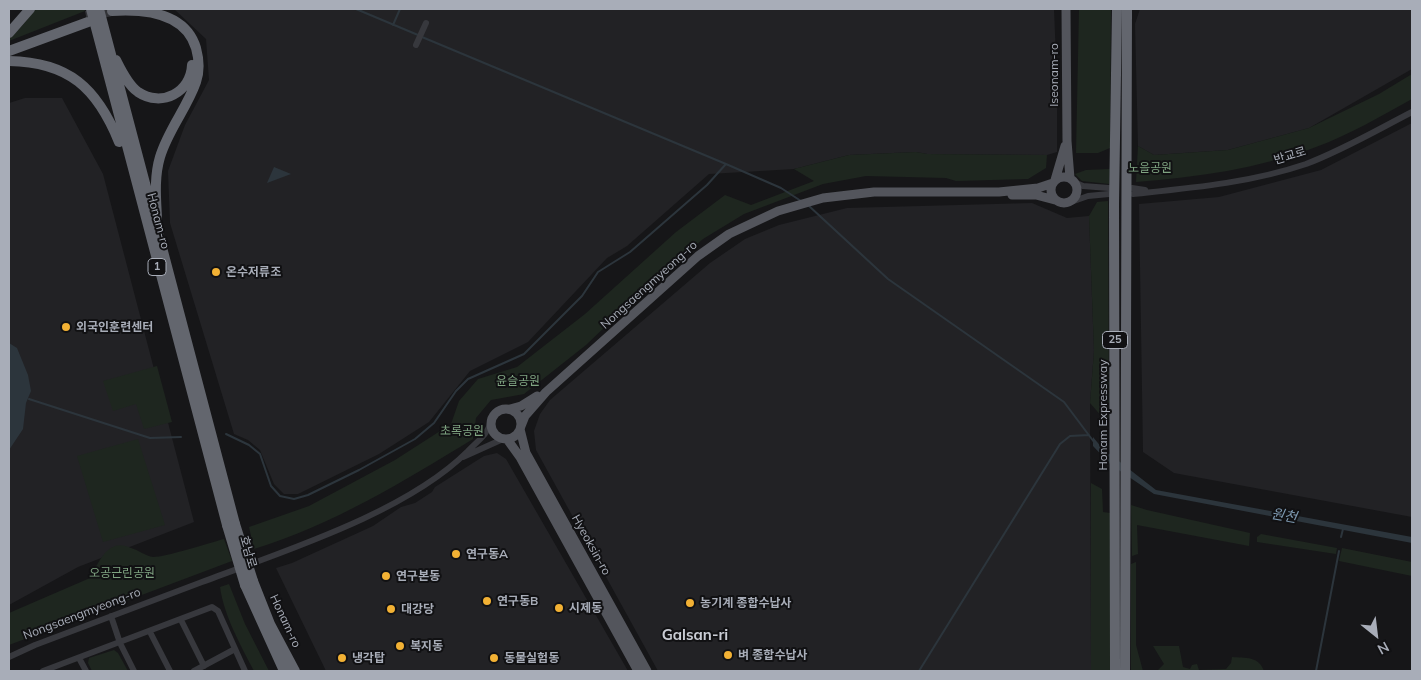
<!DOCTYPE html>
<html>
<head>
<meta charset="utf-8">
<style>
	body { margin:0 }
	#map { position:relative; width:1421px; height:680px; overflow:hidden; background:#161618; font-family:Mulish,sans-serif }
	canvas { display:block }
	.frame { position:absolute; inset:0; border:10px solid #a8adb8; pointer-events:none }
	.north { position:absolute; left:1351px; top:610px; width:50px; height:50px; -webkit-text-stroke:4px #111113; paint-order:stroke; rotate:151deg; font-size:14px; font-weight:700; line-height:20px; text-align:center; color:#a8adb8 }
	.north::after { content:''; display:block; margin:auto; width:18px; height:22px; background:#a8adb8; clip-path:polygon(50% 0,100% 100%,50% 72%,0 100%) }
</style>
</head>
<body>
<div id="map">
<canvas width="1421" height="680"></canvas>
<div class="frame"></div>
<div class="north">N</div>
</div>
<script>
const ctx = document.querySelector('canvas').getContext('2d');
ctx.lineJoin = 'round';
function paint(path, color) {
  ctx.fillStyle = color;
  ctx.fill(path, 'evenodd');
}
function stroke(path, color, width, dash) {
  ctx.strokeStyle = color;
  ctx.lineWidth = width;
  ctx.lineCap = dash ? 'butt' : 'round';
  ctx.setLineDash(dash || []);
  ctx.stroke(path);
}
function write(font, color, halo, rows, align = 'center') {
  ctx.font = font + ' Mulish,"Noto Sans KR",sans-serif';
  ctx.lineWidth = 4;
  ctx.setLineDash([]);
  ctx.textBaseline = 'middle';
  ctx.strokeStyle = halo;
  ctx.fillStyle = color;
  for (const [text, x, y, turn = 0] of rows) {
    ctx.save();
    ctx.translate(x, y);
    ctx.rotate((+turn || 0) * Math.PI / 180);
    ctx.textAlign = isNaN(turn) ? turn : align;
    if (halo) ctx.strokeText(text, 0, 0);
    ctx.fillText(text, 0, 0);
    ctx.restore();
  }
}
paint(new Path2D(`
	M 174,9 L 1054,9 L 1057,84 L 1057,152 L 1047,155 L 927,154 L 916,152 L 849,155 L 794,169 L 709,174 L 627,246 L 607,258 L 528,342 L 470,371 L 429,422 L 379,454 L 298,494 L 284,494 L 274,484 L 260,450 L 248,440 L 234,434 L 170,223 L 168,171 L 185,125 L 209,80 L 206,39 Z
	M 1140,9 L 1412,9 L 1412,69 L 1309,128 L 1228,150 L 1154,155 L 1138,146 L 1135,24 Z
	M 25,98 L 62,98 L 103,174 L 194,522 L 78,567 L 9,605 L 9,103 Z
	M 1412,123 L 1412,517 L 1174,473 L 1143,452 L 1139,204 L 1219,197 L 1321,170 Z
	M 1032,203 L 1067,218 L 1089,216 L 1094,351 L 1090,403 L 1091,671 L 658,671 L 536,450 L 534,431 L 540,414 L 550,400 L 710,263 L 745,239 L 779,225 L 847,208 Z
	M 497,453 L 506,459 L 628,671 L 326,671 L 276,568 L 292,563 L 373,526 L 401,507 L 415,503 L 432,492 L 435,487 L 484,456 Z`), '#222225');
paint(new Path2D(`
	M 36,9 L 84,9 L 85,11 L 9,41 L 9,38 L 22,26 Z
	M 1079,9 L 1111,9 L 1110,148 L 1098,153 L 1076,153 Z
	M 1412,74 L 1412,99 C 1381,116 1349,135 1316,147 C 1257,169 1198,177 1136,182 L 1138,146 L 1154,155 L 1228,150 L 1309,128 L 1379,94 Z
	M 916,152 L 927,154 L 1047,155 L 1046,168 L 1028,179 L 956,181 L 946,178 L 866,176 L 823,184 L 744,214 L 703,239 L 630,303 L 586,345 L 524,394 L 491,400 L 476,418 L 473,439 C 404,481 333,525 254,549 L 249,527 L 309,506 L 395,460 L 451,424 L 459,401 L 478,379 L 517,367 L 585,314 L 676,232 L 725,195 L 751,205 L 814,181 L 794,169 L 849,155 Z
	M 1110,169 L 1109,184 L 1082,181 L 1075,174 L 1086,170 Z
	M 1108,201 L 1109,425 L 1090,403 L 1094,351 L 1089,216 L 1097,202 Z
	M 157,366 L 172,422 L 144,429 L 136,404 L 113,411 L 103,381 Z
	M 138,439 L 165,525 L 103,542 L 77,456 Z
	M 1091,483 L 1102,489 L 1103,512 L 1110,513 L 1110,671 L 1091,671 Z
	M 1131,505 L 1147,510 L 1250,533 L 1249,546 L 1137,525 L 1138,554 L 1132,556 Z
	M 1261,534 L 1337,548 L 1336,554 L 1257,542 L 1257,537 Z
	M 224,539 L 232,561 L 9,645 L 9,613 L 90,578 C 99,562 108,537 131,548 C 138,550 146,556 153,557 C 166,557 209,543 224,539 Z
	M 1342,548 L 1412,562 L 1412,576 L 1339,561 Z
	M 1136,562 L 1136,645 L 1143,671 L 1131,671 L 1131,564 Z
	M 229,584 L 245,624 L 269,671 L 254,671 C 241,646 224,616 220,587 Z
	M 1153,646 L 1179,646 L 1183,667 L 1190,669 L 1192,665 L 1197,664 L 1199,670 L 1226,669 L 1231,663 L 1232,657 C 1245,658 1259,656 1264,671 L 1157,671 L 1164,664 Z
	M 114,650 L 118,653 L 128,671 L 92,671 L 88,663 L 89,658 Z`), '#1e261f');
paint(new Path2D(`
	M 274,167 L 291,174 L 267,183 Z
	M 9,343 L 17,348 L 28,375 L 31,391 L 26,403 L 23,429 L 9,450 Z
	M 1093,437 L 1102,448 L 1156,490 L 1412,537 L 1412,543 L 1154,494 L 1110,464 L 1093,446 Z`), '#2c353c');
stroke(new Path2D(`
	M 356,9 L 418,35
	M 393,25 L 400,9
	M 422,37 L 726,164 L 781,188 L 801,201
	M 809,206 L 888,279 L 1064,402 L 1094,442
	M 29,399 L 150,438 L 181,437
	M 226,434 L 249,445 L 260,454 L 271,486 L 280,496 L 294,499 L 308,495 L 359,470 L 415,439 L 434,423 L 456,391 L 468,379 L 524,354 L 582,296 L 598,272 L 630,252 L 707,185 L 726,164
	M 1341,537 L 1343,529
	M 919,671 L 1060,444 L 1070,436 L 1089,435
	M 1316,671 L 1339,551`), '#2c353c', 2);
stroke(new Path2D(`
	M 86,16 L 112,11`), '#333438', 10, [10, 5]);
stroke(new Path2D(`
	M 416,45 L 426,23
	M 1074,182 L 1083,186 L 1109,188
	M 1132,188 L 1145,190
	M 1133,194 C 1191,188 1250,183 1306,164 C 1343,150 1377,130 1412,112
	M 1071,202 L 1088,196 L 1109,194
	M 463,457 L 503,439
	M 111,616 L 120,643 L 134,671
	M 181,620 L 204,666
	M 150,632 L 170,671
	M 9,657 L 35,645 C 91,624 146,603 202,582 C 284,551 406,513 468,451 C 478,440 486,437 491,422
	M 79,658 L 86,671
	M 43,671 L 212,607 L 218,611 L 245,671
	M 194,671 L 235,649`), '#37383d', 6);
stroke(new Path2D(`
	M 1066,9 L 1067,141 L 1070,178
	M1051 190a13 13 0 1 1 26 0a13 13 0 1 1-26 0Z
	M 1055,180 L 1065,146
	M 1012,195 L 1036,195 L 1055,200
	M 510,409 L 521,406 L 537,396
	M491 424a15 15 0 1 1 30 0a15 15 0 1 1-30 0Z
	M 521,426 L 525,416 L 546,392 L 698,256 L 729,234 L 778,211 L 823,198 L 874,192 L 999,192 L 1038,188 L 1053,183
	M 520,429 L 526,453 L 647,671
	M 507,439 L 520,457 L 638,671`), '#53555c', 9);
stroke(new Path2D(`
	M 91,9 L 227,525
	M 99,9 L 235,524
	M 112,11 C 143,9 185,12 196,48 C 199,59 200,71 196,82 C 187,108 168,130 160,157 C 154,177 156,198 157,218
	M 9,33 L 30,9
	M 9,51 L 88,22
	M 116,60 C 121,70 128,85 138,92 C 162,108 191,92 192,65
	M 9,61 C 69,62 97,88 119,142
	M 253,581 L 270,624 L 295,671
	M 245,585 L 284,671
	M 1115,671 L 1114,204 L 1117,9
	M 1125,671 L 1127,9`), '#63666e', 10);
stroke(new Path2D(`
	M 235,524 L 253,581
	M 227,525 L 245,585`), '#63666e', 10);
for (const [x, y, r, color] of [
	[216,272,5,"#f2b134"],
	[66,327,5,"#f2b134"],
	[456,554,5,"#f2b134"],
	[386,576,5,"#f2b134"],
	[487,601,5,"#f2b134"],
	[690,603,5,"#f2b134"],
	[559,608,5,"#f2b134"],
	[391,609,5,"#f2b134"],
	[400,646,5,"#f2b134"],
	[728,655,5,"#f2b134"],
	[342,658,5,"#f2b134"],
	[494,658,5,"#f2b134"]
]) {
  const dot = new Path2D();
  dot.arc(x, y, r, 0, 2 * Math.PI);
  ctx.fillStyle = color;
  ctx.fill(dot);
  stroke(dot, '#111113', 2);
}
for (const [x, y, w] of [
	[157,267,18],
	[1115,340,25]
]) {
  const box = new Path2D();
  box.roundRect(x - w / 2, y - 8.5, w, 17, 4);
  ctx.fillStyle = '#111113';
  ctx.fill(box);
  stroke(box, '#a8adb8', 1);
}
write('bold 11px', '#a8adb8', null, [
	["1",157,267],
	["25",1115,340]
]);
write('12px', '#a8adb8', '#111113', [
	["Iseonam-ro",1054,75,-90],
	["반교로",1290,156,-17],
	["Honam-ro",158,221,75],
	["Nongsaengmyeong-ro",649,285,-42],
	["Honam Expressway",1103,415,-90],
	["Hyeoksin-ro",591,545,61],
	["호남로",248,552,74],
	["Nongsaengmyeong-ro",82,614,-21],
	["Honam-ro",285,621,65]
]);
write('12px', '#7fa381', '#111113', [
	["노을공원",1150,168],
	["윤슬공원",518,381],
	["초록공원",462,431],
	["오공근린공원",122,573]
]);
write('bold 12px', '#a8adb8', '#111113', [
	["온수저류조",226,272],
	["외국인훈련센터",76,327],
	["연구동A",466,554],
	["연구본동",396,576],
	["연구동B",497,601],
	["농기계 종합수납사",700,603],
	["시제동",569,608],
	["대강당",401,609],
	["복지동",410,646],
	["벼 종합수납사",738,655],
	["냉각탑",352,658],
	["동물실험동",504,658]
], 'left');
write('italic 14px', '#7f9bb3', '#111113', [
	["원천",1284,516,10]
]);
write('bold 15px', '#c9ccd4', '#111113', [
	["Galsan-ri",695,635]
]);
</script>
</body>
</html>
